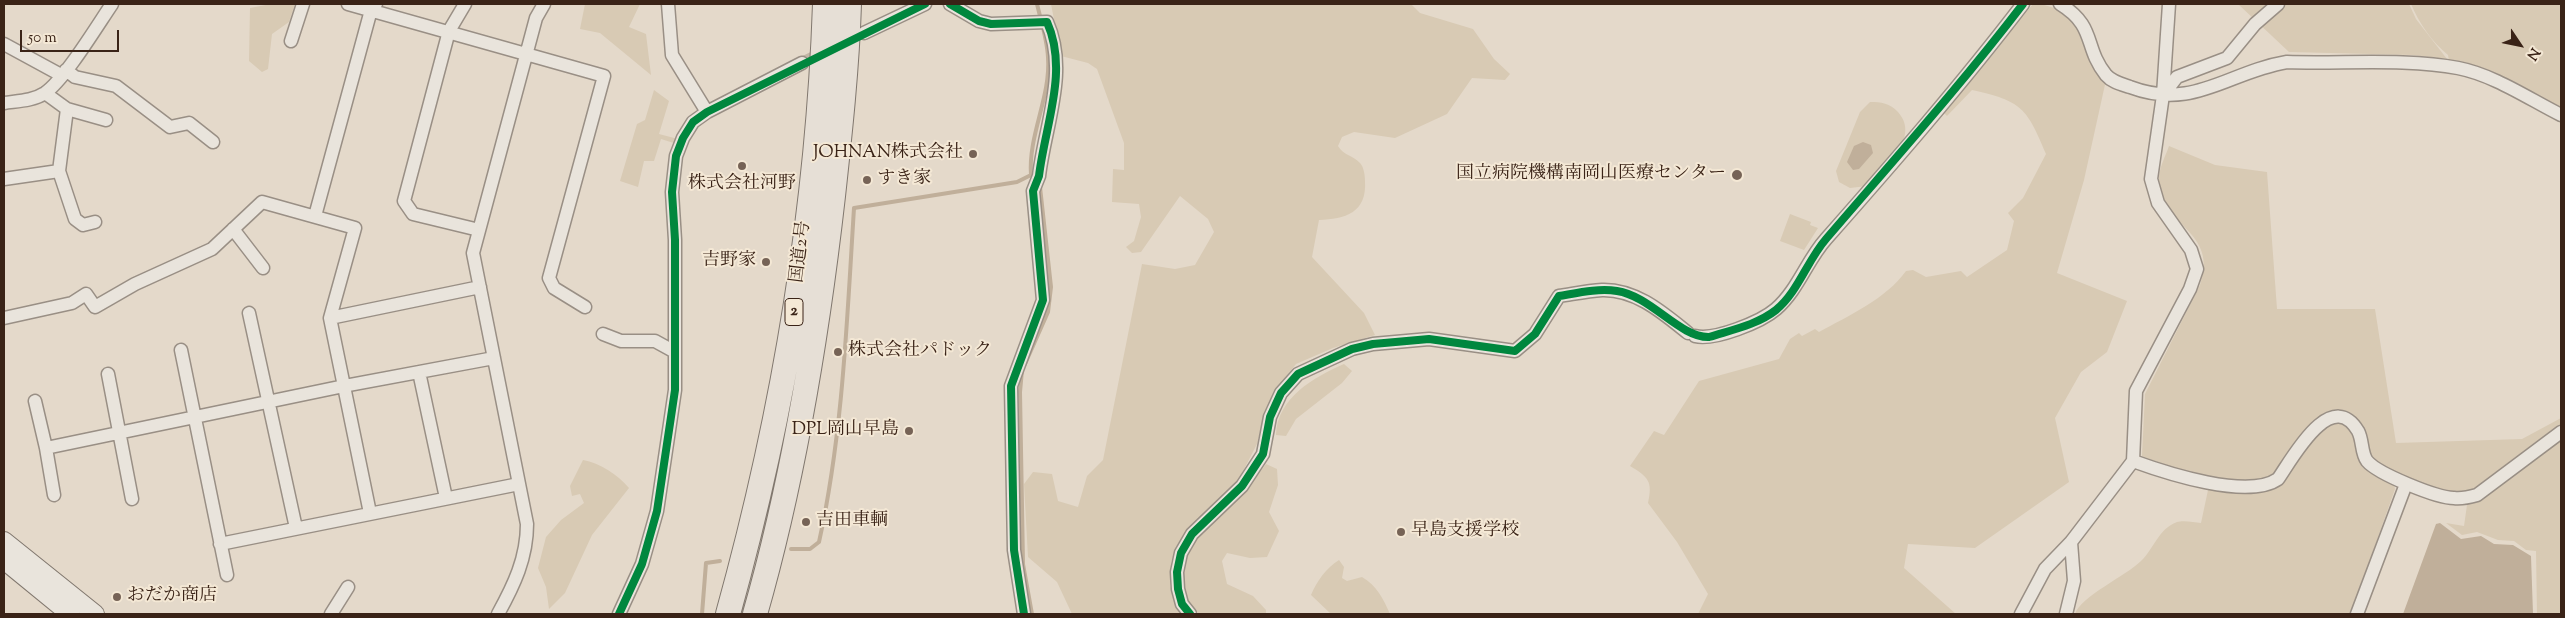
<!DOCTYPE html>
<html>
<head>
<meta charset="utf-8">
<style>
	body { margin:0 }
	#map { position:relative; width:2565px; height:618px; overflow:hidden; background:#e4d9ca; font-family:"Sorts Mill Goudy",serif }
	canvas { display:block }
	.frame { position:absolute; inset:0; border:5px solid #3a2317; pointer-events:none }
	.north { position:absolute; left:2495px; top:20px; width:50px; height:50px; -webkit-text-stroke:4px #f4e8d5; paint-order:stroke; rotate:124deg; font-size:14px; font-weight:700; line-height:20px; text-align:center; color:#3a2317 }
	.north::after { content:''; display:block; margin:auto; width:18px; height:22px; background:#3a2317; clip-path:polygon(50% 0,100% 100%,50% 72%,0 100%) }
	.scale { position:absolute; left:20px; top:30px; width:99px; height:22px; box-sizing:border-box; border:2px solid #3a2317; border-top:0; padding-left:6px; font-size:15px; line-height:18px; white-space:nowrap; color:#3a2317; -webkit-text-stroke:4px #f4e8d5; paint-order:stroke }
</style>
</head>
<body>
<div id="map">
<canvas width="2565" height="618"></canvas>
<div class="frame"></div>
<div class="north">N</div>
<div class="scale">50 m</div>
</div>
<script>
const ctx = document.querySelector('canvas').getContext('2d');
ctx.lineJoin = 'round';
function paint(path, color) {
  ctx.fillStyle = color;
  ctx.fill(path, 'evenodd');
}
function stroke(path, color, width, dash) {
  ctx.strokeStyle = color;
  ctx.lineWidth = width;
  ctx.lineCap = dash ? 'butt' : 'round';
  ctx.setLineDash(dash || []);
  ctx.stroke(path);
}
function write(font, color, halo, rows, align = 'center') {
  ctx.font = font + ' "Sorts Mill Goudy","Noto Serif JP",serif';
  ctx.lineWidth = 4;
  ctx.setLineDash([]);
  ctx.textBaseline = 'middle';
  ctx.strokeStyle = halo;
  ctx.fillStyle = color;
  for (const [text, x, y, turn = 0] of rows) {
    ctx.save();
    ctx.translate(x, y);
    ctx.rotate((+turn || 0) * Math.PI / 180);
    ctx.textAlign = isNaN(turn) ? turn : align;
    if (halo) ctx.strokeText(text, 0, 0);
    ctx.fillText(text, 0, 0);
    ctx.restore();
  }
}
paint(new Path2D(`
	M 271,4 L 295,4 L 289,22 L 272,34 L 268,69 L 262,72 L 249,61 L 250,8 Z
	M 585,4 L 640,4 L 629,27 L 646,34 L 651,75 L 600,33 L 580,29 Z
	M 1051,4 L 1411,4 L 1420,13 L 1473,29 L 1494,59 L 1510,74 L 1505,80 L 1472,78 L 1447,114 L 1395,138 L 1354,132 L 1342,137 L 1338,146 C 1344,156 1353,155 1360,163 C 1364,167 1365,176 1365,181 C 1367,213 1345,219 1319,220 L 1312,257 L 1364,313 L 1375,335 L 1333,348 L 1296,364 L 1277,388 L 1264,415 L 1257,444 L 1238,481 L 1190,528 L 1178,544 L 1171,562 L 1170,586 L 1182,614 L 1072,614 L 1057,582 L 1028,557 L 1024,484 L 1033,472 L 1052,474 L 1058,501 L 1078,507 L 1087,476 L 1103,460 L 1142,264 L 1175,269 L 1195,265 L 1214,232 L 1208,219 L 1180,196 L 1141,252 L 1132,253 L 1126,247 L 1134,241 L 1141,217 L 1139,204 L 1112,202 L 1113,169 L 1124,170 L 1124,143 L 1097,69 L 1088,63 L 1061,56 Z
	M 2033,4 C 2076,4 2089,48 2106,80 L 2084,180 L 2057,273 L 2127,301 L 2107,352 L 2081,372 L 2055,418 L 2069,482 L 1975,548 L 1908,544 L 1904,568 L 1956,614 L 1698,614 L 1708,594 L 1677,542 L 1648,503 C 1653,481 1648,477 1630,466 L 1654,431 L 1664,435 L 1699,381 L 1779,359 L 1790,339 L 1799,333 L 1802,336 L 1815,329 L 1819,332 C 1848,316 1886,299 1906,271 L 1913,270 L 1926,277 L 1961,271 L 1967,277 L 2007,250 L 2014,221 L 2008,213 L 2023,198 L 2046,154 C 2027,108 2022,101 1972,90 L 1947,116 L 1943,112 Z
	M 2238,4 L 2409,4 L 2416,19 L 2447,59 L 2413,55 L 2289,52 Z
	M 2411,4 L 2561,4 L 2561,109 L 2449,61 L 2448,55 C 2432,42 2419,23 2411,4 Z
	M 654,90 L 669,101 L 659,134 L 678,139 L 677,144 L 661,139 L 654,161 L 644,161 L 638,187 L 620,181 L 637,124 L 645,120 Z
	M 1870,102 C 1881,102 1890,103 1898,112 C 1921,138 1884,166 1867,186 L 1850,188 L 1839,182 L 1836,171 L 1860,112 Z
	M 2169,146 L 2215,165 L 2267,172 L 2277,309 L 2375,309 L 2396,443 L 2522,439 L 2561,418 L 2561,614 L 2537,614 L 2536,551 L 2526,550 L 2514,541 L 2498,540 L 2477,532 L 2462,535 L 2446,523 L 2464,526 L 2467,505 L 2464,495 L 2453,495 L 2391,473 L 2395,489 L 2351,614 L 2075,614 C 2081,596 2126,576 2141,561 C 2154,549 2158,529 2177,522 C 2183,520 2194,522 2201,523 L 2211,476 L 2180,471 L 2142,456 L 2145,394 L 2200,285 C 2219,230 2162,229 2159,180 C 2158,170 2166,155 2169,146 Z
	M 1790,214 L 1811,222 L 1810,225 L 1818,228 L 1804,250 L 1780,241 Z
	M 1344,364 L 1352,371 L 1342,383 L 1296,419 L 1286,436 L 1276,435 C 1277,398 1314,377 1344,364 Z
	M 583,460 C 600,463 618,475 629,488 L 592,535 L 565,593 L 549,609 L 546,587 L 538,568 L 546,537 L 561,520 L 584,503 L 580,494 L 572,496 L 570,486 Z
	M 1266,464 L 1277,469 L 1278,485 L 1269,512 L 1279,531 L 1267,557 L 1250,558 L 1227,553 L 1222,561 L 1227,584 L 1253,596 L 1266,610 L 1266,614 L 1199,614 L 1185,598 L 1182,578 L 1186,553 L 1198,535 L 1248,488 Z
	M 1339,560 L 1344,567 L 1342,578 L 1347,581 L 1362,577 C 1377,586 1383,598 1390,614 L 1331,614 L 1311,595 C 1317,581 1326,568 1339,560 Z`), '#d8cab4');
paint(new Path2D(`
	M 1863,142 L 1871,145 L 1873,153 L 1859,169 L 1853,170 L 1847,162 L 1854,146 Z
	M 2440,523 L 2461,539 L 2481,536 L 2494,544 L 2513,545 L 2531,556 L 2533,614 L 2403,614 L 2436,524 Z`), '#c0af9a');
stroke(new Path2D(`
	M 1025,364 L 1048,312 L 1051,287 L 1040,187
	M 1022,370 L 1020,392 L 1023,564 L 1032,614
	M 791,549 L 810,549 L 819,542 C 843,433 847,319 854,208 L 1017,182 L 1031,175 C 1028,135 1051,97 1048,57 C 1047,39 1041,21 1037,4
	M 702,614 L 706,563 L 720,561`), '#c0af9a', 4);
stroke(new Path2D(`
	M 802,63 L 851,39`), '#c2b5a6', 12, [12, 6]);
const street = new Path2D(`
	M 348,4 L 604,76 L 549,278 L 554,288 L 585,307
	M 465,4 L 449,31 L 404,201 L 413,214 L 479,230
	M 668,4 L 672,55 L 707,112
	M 950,4 L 979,21 L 991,24 L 1047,22 C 1069,71 1045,125 1039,176 L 1033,191 L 1043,300 L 1011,386 L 1014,550 L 1024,614
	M 2060,4 C 2097,27 2083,46 2106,75 C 2112,82 2121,84 2130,87 C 2194,111 2227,72 2287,62 C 2340,64 2407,58 2458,68 C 2494,75 2529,99 2561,115
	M 864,33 L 925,4
	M 291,41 L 303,4
	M 4,44 L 61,75
	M 66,70 L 75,77 L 116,86 L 170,127 L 189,123 L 213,142
	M 45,93 L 67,109 L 106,120
	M 2163,95 L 2177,77 L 2227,58 L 2255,24 L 2278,4
	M 4,103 C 17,101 33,101 45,93 C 65,79 97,26 112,4
	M 67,109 L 59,171 L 75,219 L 83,225 L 95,222
	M 4,179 L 59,171
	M 315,216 L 371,10 L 376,4
	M 233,229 L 263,268
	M 249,313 L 296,528
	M 4,318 L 72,303 L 86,294 L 95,307 L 135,284 L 212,249 L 262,202 L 355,228 L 330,318 L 370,513
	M 330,318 L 480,287
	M 603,334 L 621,341 L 655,341 L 675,352
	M 1695,336 C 1714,341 1761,322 1776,309 C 1798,290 1807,260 1826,239 C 1894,162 1961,85 2023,4
	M 181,350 L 227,575
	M 419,372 L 446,498
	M 108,374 L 132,499
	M 35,401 L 46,448
	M 2133,461 C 2166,473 2248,500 2278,479 C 2292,459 2331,386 2358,431 C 2363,440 2361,453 2367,461 C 2378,474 2437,498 2454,498 C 2462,499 2470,497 2477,495 L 2561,432
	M 54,495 L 46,448 L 344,386 L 494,358
	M 220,544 L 519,484
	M 331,614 L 348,587
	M 498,614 C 514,585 527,558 527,524 L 473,253 L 536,18 L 544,4
	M 619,614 L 642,564 L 657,511 L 675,390 L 675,240 L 672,192 L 676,156 L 683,138 L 693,122 L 707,112 L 802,63
	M 1190,614 L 1182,604 L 1178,589 L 1177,572 L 1181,553 L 1192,534 L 1242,486 L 1263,454 L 1270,417 L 1281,393 L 1298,374 L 1352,349 L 1373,344 L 1429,339 L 1515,351 L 1535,334 L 1559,296 C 1573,294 1587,291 1602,290 C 1636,289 1663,313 1688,333
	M 2021,614 L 2045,569 L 2071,542 L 2133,461 L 2136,391 L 2190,289 L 2197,269 L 2191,250 L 2158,203 L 2151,179 L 2163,95 L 2169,4
	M 2066,614 L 2074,581 L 2071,542
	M 2357,614 L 2406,484`);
const secondary = new Path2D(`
	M 4,541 L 95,614
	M 4,560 L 70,614`);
const highway = new Path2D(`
	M 728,614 C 783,416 818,209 825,4
	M 755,614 C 794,478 817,337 833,196 C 840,132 847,68 849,4`);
stroke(street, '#998f85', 15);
stroke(secondary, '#80776e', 20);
stroke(highway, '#80776e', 26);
stroke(street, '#e9e4dc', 12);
stroke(secondary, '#e9e4dc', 18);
stroke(highway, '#e6dfd6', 24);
stroke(new Path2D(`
	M 950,4 L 979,21 L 991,24 L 1047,22 C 1069,71 1045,125 1039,176 L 1033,191 L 1043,300 L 1011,386 L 1014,550 L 1024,614
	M 619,614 L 642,564 L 657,511 L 675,390 L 675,240 L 672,192 L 676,156 L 683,138 L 693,122 L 707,112 L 925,4
	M 1190,614 L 1182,604 L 1178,589 L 1177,572 L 1181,553 L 1192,534 L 1242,486 L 1263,454 L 1270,417 L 1281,393 L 1298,374 L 1352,349 L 1373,344 L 1429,339 L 1515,351 L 1535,334 L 1559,296 C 1577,293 1598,288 1617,291 C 1651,296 1680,338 1709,337 C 1731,330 1757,325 1776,310 C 1798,292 1807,261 1826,239 C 1893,161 1961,85 2023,4`), '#00873e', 8);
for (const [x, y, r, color] of [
	[973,154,5,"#766356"],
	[742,166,5,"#766356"],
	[1737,175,6,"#766356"],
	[867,180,5,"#766356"],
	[766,262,5,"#766356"],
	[838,352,5,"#766356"],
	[909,431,5,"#766356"],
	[806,522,5,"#766356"],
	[1401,532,5,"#766356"],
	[117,597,5,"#766356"]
]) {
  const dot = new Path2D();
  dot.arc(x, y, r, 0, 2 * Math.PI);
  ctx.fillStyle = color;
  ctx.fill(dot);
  stroke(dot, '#f4e8d5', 2);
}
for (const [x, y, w] of [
	[794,312,18]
]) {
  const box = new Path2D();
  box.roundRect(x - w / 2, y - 13.5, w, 27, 4);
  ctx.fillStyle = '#f4e8d5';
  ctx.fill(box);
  stroke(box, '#3a2317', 1);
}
write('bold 16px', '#3a2317', null, [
	["2",794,312]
]);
write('18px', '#3a2317', '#f4e8d5', [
	["JOHNAN株式会社",963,154,"right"],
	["国立病院機構南岡山医療センター",1726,175,"right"],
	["すき家",877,180],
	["株式会社河野",742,185,"center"],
	["吉野家",756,262,"right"],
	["株式会社パドック",848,352],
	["DPL岡山早島",899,431,"right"],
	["吉田車輌",816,522],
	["早島支援学校",1411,532],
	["おだか商店",127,597]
], 'left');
write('18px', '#3a2317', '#f4e8d5', [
	["国道2号",802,252,-83]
]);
</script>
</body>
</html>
